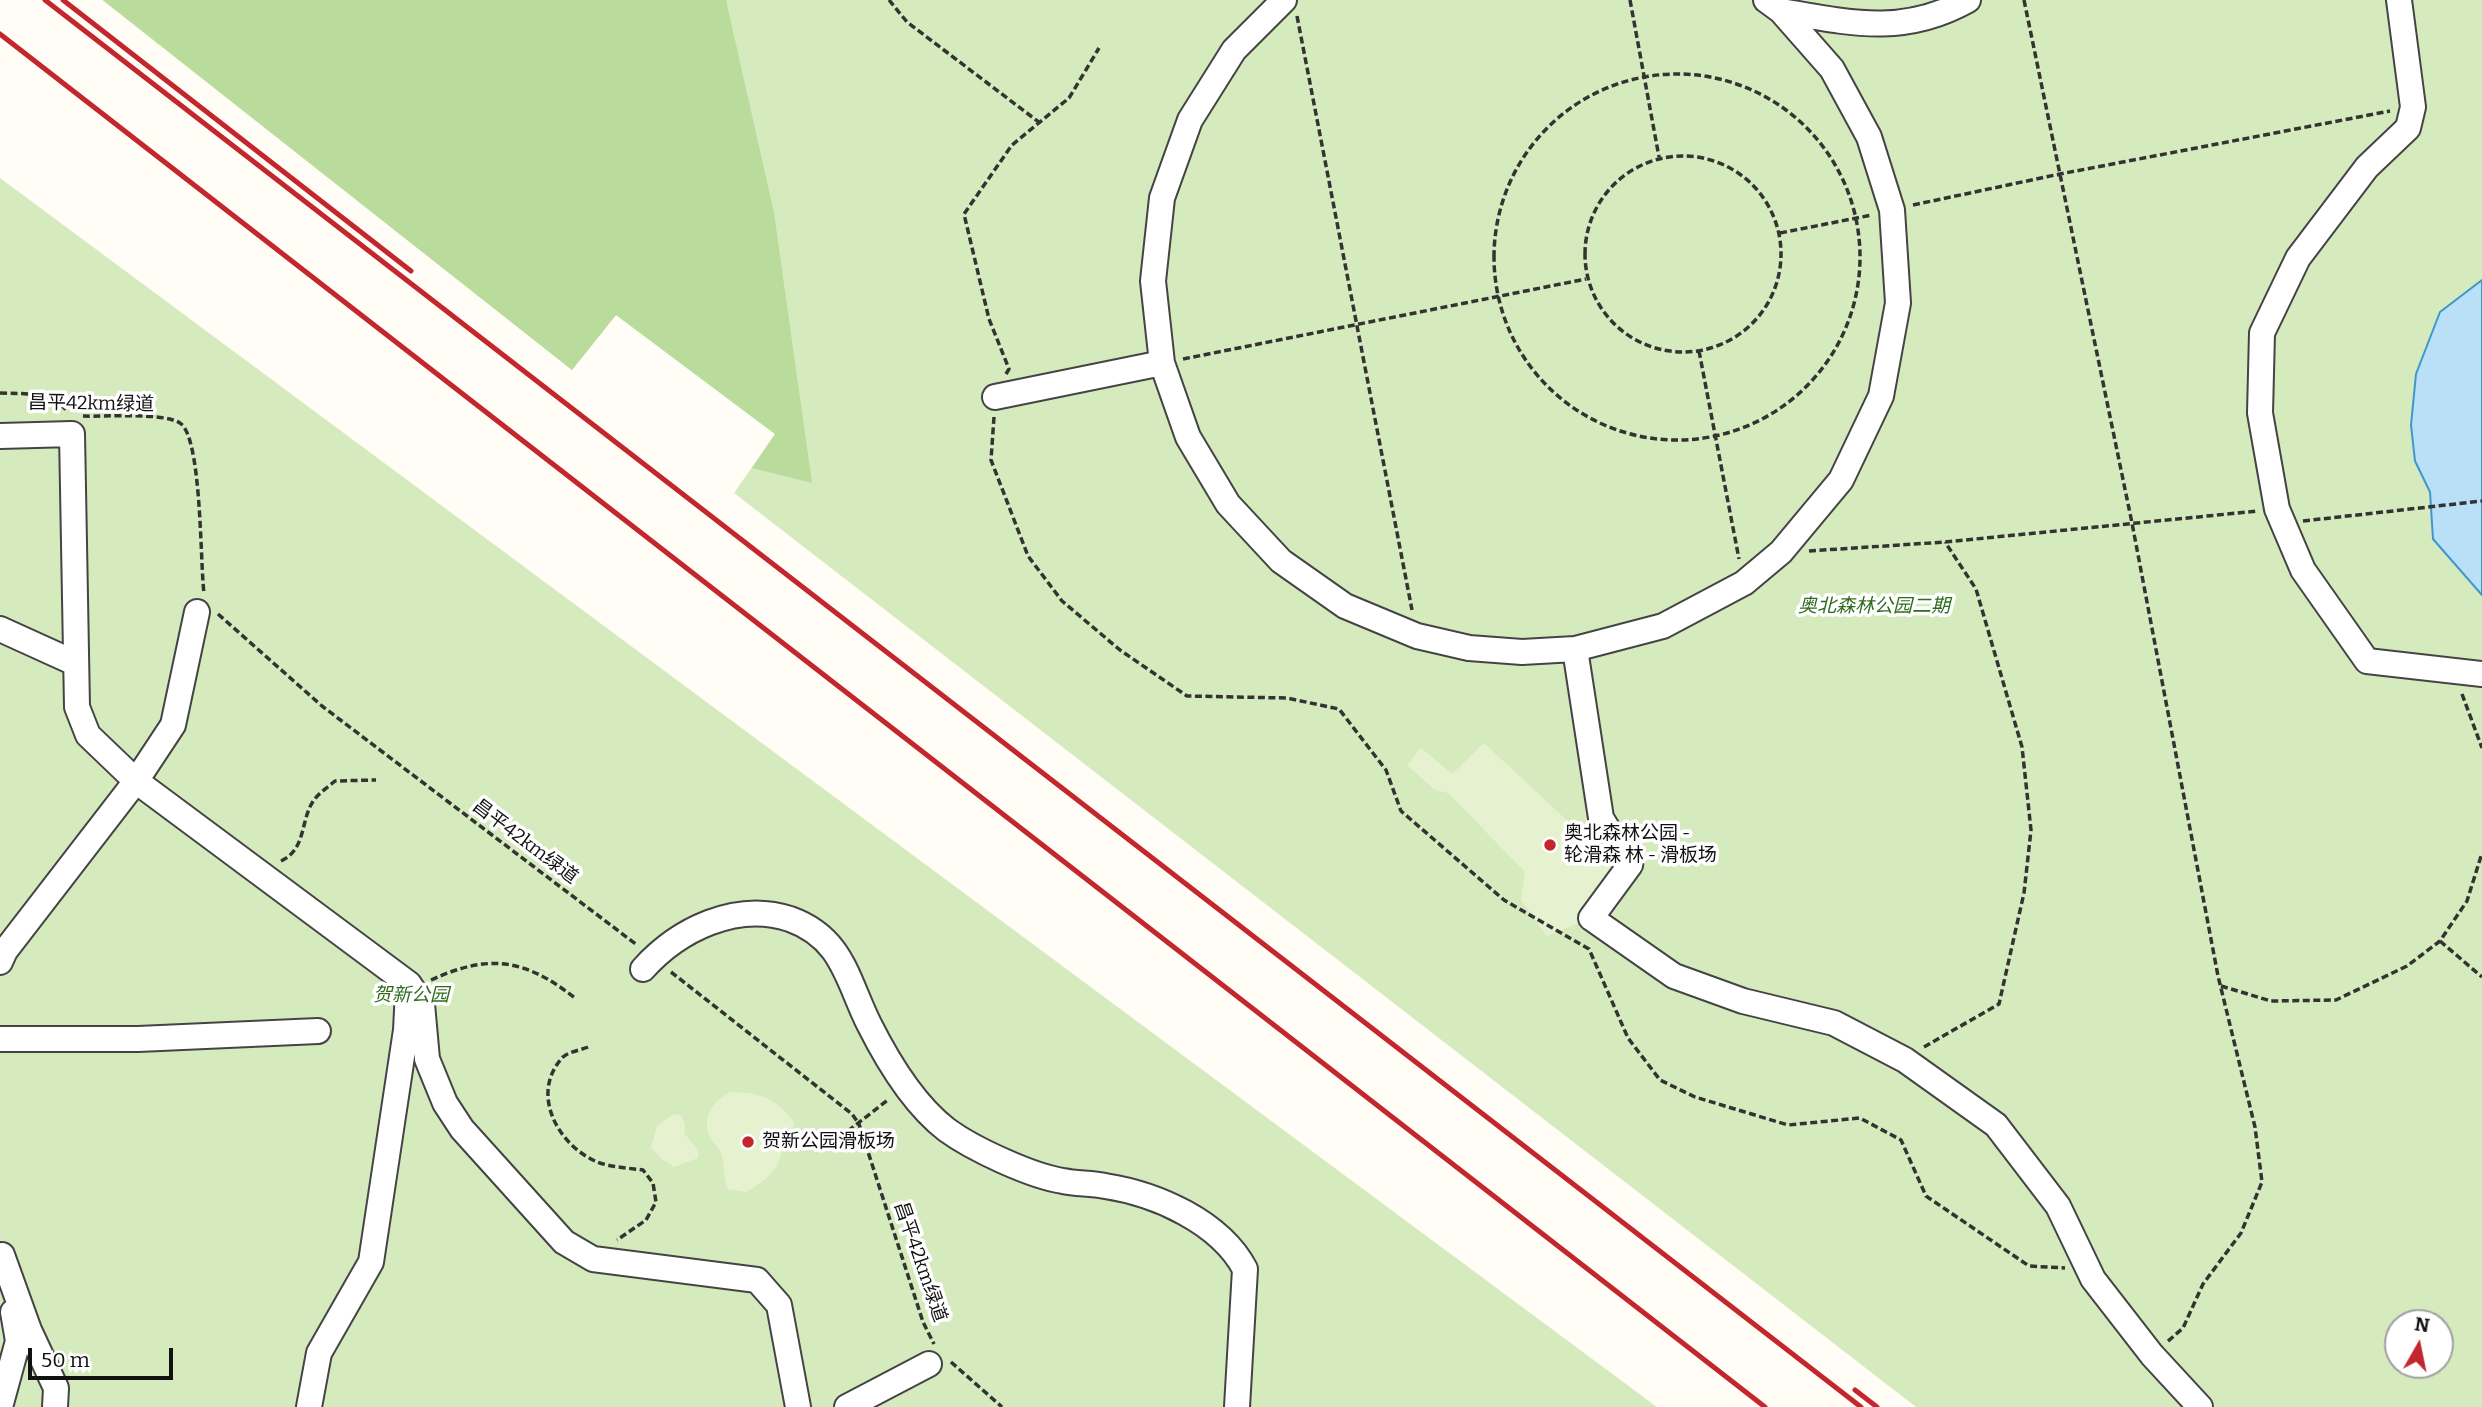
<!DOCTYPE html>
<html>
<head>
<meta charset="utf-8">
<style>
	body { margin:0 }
	#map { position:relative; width:2482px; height:1407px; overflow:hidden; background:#fffdf5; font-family:Bitter,serif }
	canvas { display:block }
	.north { position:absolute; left:2384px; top:1309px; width:70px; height:70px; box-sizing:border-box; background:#fff; border:2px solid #a0a0a0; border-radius:50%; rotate:9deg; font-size:19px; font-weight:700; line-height:28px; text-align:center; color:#111 }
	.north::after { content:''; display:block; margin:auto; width:24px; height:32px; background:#c4262e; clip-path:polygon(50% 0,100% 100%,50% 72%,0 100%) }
	.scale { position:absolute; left:28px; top:1348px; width:145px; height:32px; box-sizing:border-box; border:4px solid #111; border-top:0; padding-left:9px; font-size:21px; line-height:24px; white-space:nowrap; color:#111; -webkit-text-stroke:5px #fff; paint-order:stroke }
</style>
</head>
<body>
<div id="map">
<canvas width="2482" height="1407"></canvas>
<div class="north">N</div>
<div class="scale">50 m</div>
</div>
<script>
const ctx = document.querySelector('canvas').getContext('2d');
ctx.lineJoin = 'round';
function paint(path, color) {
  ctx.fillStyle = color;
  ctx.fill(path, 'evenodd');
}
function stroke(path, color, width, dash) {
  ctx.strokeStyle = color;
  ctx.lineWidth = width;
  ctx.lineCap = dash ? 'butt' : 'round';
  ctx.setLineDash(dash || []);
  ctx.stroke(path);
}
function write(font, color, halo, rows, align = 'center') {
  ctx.font = font + ' Bitter,"Noto Sans SC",serif';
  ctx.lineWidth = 7;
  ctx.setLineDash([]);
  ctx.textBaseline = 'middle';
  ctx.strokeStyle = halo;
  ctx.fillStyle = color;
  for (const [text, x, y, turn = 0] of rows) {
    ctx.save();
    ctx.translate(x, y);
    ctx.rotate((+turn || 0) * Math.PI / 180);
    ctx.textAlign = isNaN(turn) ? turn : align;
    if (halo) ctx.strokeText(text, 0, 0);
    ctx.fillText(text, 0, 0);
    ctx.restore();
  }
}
paint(new Path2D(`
	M 102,0 L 2482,0 L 2482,1407 L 1916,1407 L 734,493 L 775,434 L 616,315 L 572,370 ZM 2398,1323 L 2440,1323 L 2440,1365 L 2398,1365 Z
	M 0,178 L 1657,1407 L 0,1407 Z`), '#d5ebbd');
paint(new Path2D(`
	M 103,0 L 726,0 L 774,213 L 812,483 L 752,468 L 775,434 L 616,315 L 572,370 Z`), '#b9dc9c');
paint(new Path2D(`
	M 1484,743 L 1573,826 L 1630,865 L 1591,918 L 1547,936 L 1521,900 L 1525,872 L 1448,793 L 1435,790 L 1407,765 L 1421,748 L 1452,774 Z
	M 731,1092 C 761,1093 776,1098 794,1122 L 791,1134 L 782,1144 C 784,1167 764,1182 746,1192 L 728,1189 C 722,1174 725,1167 722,1156 C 720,1148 713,1144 710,1137 C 701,1117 714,1099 731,1092 Z
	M 673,1114 L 681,1115 L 685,1124 L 684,1133 L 698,1150 L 698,1158 L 674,1167 L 660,1158 L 651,1147 L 657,1126 Z`), '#e6f2cf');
const water = new Path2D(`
	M 2482,280 L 2482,595 L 2433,539 L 2430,492 L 2415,461 L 2411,425 L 2416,374 L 2440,312 Z`);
paint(water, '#b9e0f7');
stroke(water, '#3f96cf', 2);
const minor = new Path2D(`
	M 1284,0 L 1234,50 L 1190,120 L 1162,198 L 1153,281 L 1162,363 L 1188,437 L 1228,504 L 1281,561 L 1345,606 L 1417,636 L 1469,648 L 1522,652 L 1575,649 L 1663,626 L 1744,583 L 1781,552 L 1841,480 L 1881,396 L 1898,303 L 1892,210 L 1869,137 L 1832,69 L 1781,11 L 1766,0
	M 2399,0 L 2413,107 L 2408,128 L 2367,167 L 2298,258 L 2262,333 L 2260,413 L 2277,509 L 2303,570 L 2367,661 L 2482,674
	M 1781,11 C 1850,23 1904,36 1968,0
	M 995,397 L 1162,363
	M 0,436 L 72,434 L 77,707 L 88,735 L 136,781 L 409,984 L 422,1004 L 427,1059 L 445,1103 L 462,1129 L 564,1242 L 593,1259 L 757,1280 L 779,1305 L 798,1407
	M 0,629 L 75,663
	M 1575,649 L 1601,818 L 1630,865 L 1591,918 L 1674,976 L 1743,1001 L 1834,1023 L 1905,1060 L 1996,1125 L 2058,1206 L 2093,1279 L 2152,1355 L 2200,1407
	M 0,962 L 5,951 L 136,781 L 173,725 L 197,612
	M 643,969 C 678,930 736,901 790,919 C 843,938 847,980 869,1024 C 888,1062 913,1104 947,1130 C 973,1149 1031,1176 1063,1181 C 1076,1184 1091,1183 1105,1186 C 1157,1194 1220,1222 1245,1269 L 1237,1407
	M 0,1039 L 138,1039 L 318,1031
	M 2,1255 L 29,1330 L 56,1388 L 55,1407
	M 0,1407 L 18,1341 L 13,1312
	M 309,1407 L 319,1353 L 371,1262 L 406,1030 L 408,991
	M 847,1407 L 929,1364`);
stroke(minor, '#444', 28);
stroke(new Path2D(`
	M 889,0 L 907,22 L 1040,123
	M 1630,0 L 1659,157
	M 2024,0 L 2132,523 L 2218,976 L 2255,1127 L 2262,1182 L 2241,1233 L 2203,1284 L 2183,1328 L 2167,1342
	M 1297,16 L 1412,610
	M1494 257a183 183 0 1 1 366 0a183 183 0 1 1-366 0Z
	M1585 254a98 98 0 1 1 196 0a98 98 0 1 1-196 0Z
	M 1913,205 L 2060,174 L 2390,111
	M 1780,233 L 1872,215
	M 1699,351 L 1739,559
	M 1183,359 L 1586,279
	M 1006,374 L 1009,369 L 989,319 L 964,214 L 1012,145 L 1069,98 L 1099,48
	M 0,393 C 26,394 50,391 68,412
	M 83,416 C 106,417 162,412 180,423 C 202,437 200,563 204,593
	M 994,417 L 991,460 L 1028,556 L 1062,601 L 1120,650 L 1187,696 L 1287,698 L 1339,709 L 1386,770 L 1401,811 L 1504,900 L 1589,949 L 1628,1038 L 1660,1080 L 1695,1097 L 1788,1125 L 1860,1118 L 1901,1140 L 1926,1196 L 2029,1266 L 2065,1268
	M 2303,521 L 2482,501
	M 1809,551 L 1945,542 L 2258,511
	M 218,614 L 322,706 L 637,945
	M 2462,694 L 2482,748
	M 281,861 C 307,849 300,819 314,800 C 319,793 328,787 335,781 L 376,780
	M 2440,941 L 2482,977
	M 671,972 L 852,1114 L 859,1124 L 923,1322 L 934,1344
	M 431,980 C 490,953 525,959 575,998
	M 2221,986 L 2271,1001 L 2336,1000 L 2407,966 L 2440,941 L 2467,901 L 2482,853
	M 588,1047 C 581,1050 568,1052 563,1057 C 530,1092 556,1143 595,1161 C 608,1167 628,1168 643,1170 L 653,1183 L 656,1202 L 646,1220 L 617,1240
	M 1924,1047 L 1999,1004 L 2024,893 L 2031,830 L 2022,747 L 1976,589 L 1945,542
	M 848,1131 L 889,1099
	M 951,1362 L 1002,1407`), '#333', 3.5, [7, 3.5]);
stroke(minor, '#fff', 24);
stroke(new Path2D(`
	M 45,0 L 1861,1407
	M 63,0 L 411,271
	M 0,34 L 1765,1407
	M 1855,1390 L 1877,1407`), '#c4262e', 5);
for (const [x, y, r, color] of [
	[1550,845,7,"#c4262e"],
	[748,1142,7,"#c4262e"]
]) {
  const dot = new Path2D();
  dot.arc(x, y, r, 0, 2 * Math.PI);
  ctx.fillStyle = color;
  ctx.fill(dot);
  stroke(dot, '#fff', 2.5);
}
write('19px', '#111', '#fff', [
	["昌平42km绿道",91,404,1],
	["昌平42km绿道",525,842,37],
	["昌平42km绿道",920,1262,71]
]);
write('italic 19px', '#2f6b1f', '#fff', [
	["奥北森林公园二期",1874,607],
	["贺新公园",411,996]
]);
write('19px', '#111', '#fff', [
	["奥北森林公园 -",1564,834],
	["轮滑森 林 - 滑板场",1564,856],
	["贺新公园滑板场",762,1142]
], 'left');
</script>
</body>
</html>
